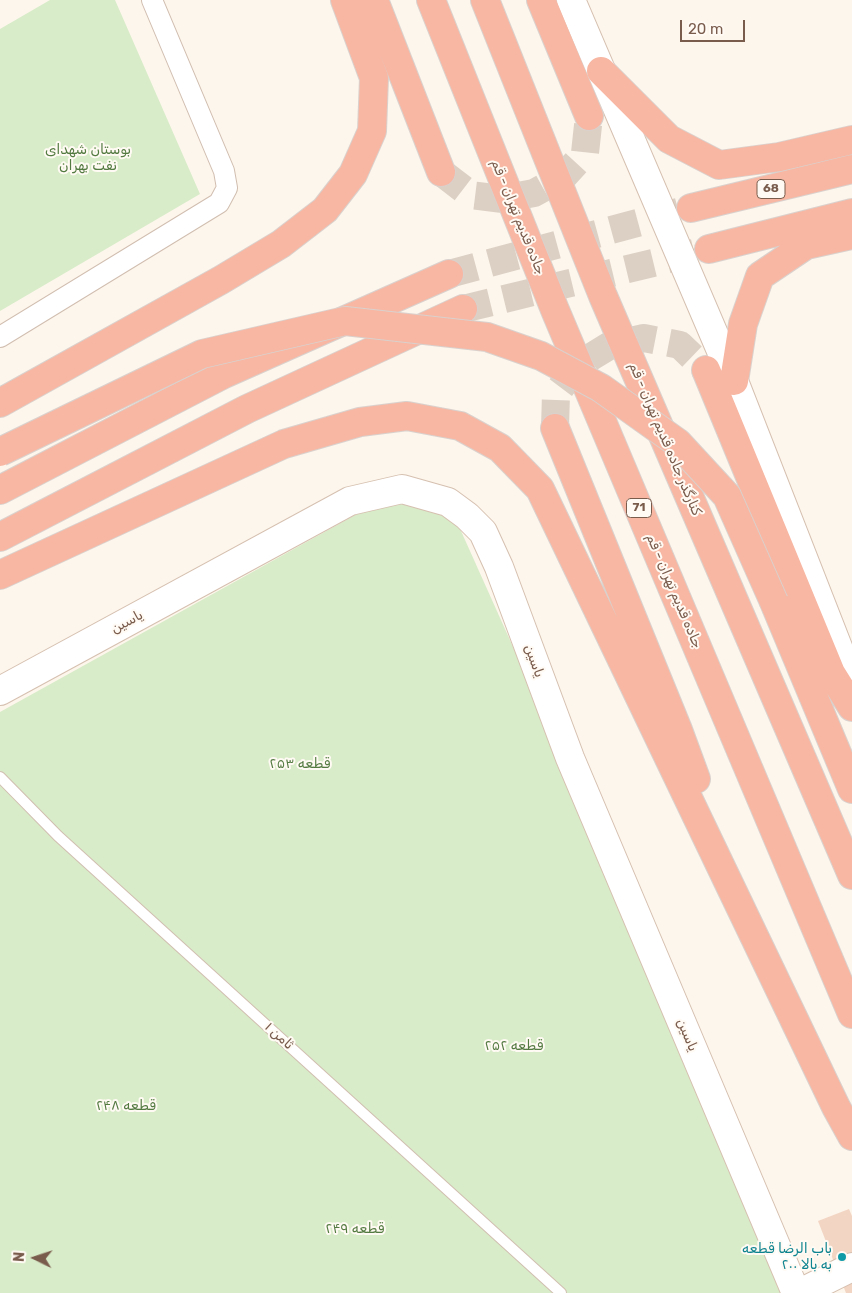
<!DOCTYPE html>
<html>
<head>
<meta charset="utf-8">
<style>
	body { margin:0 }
	#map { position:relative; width:852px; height:1293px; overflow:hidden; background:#fdf6ec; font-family:Rubik,sans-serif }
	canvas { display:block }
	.north { position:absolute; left:10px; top:1233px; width:50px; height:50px; -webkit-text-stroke:4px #fffaf3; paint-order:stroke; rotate:274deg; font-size:14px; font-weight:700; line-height:20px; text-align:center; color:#7a5c4d }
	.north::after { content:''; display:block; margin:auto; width:18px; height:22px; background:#7a5c4d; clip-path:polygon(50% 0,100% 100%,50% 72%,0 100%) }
	.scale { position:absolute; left:680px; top:20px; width:65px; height:22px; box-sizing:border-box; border:2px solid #7a5c4d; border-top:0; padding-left:6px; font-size:15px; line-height:18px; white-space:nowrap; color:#7a5c4d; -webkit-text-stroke:4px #fffaf3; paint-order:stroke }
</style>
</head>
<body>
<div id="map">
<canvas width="852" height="1293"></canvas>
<div class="north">N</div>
<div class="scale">20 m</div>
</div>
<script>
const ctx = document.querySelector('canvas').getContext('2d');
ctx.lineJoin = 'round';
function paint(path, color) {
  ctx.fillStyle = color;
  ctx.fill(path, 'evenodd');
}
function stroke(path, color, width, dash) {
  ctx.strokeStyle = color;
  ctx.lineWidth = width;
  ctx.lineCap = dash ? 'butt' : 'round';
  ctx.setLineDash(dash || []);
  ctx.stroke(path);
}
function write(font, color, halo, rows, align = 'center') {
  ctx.font = font + ' Rubik,"Noto Naskh Arabic",sans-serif';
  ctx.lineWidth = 4;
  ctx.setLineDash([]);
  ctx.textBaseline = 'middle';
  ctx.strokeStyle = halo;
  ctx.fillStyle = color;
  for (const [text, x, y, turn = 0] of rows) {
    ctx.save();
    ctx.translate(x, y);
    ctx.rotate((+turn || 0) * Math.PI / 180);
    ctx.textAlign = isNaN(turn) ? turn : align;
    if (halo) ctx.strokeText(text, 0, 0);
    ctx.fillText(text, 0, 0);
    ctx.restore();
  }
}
paint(new Path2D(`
	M 50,0 L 115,0 L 200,194 L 0,311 L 0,29 Z
	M 402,489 L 448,502 L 803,1293 L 0,1293 L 0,712 Z`), '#d8ecc9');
paint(new Path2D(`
	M 849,1209 L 852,1216 L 852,1293 L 846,1293 L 818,1221 Z`), '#f3d5c3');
stroke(new Path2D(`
	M 441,172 L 471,195 L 503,199 L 534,193 L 563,177 L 585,153 L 589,116
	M 449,274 L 685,210
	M 463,309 L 702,251
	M 555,428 L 556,394 L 578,365 L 609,346 L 644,338 L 680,345 L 706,370`), '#dcd0c4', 28, [28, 14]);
const lane = new Path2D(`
	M 0,777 L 58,836 L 561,1293`);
const street = new Path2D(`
	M 0,337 L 219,203 L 227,188 L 224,171 L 152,0`);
const secondary = new Path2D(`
	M 571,0 L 734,381 L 852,683
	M 0,691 L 350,501 L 402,489 L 448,502 L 467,516 L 483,532 L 499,567 L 570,758 L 796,1293
	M 800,1293 L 852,1267`);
const highway = new Path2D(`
	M 374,0 L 441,172
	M 431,0 L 555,310 L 852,1014
	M 485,0 L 603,296 L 852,875
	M 541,0 L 589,116
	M 601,71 L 669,139 L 719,165 L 779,157 L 852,140
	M 691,208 L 852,169
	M 709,249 L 852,213
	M 706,370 L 831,673 L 852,707
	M 734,381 L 743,324 L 760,276 L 806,245 L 852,235
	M 0,403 L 221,280 L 281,244 L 325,210 L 353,174 L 372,131 L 374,78 L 345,0
	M 555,428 L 678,730 L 696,779
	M 0,490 L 224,374 L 449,274
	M 0,537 L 247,409 L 463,309
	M 0,575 L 284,444 L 360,422 L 407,416 L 460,426 L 500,448 L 540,489 L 836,1107 L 852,1136
	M 774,602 L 852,789`);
stroke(lane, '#d1beb0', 12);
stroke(street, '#d1beb0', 22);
stroke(secondary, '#d6c0b0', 30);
stroke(highway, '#dad1cd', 30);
stroke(lane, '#fff', 10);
stroke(street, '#fff', 20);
stroke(secondary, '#fff', 28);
stroke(highway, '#f7b7a3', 28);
const highwayBridge = new Path2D(`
	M 0,452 L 202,354 L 345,321 L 487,337 L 541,356 L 601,388 L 678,443 L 727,496 L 774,602`);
stroke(highwayBridge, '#dad1cd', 30, []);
stroke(highwayBridge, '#f7b7a3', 28);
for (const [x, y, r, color] of [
	[842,1257,5,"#0f9aa8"]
]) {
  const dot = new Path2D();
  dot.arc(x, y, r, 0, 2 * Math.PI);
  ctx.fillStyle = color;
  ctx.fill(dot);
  stroke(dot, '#fffaf3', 2);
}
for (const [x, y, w] of [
	[771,189,28],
	[639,508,25]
]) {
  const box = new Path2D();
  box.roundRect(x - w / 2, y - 9.5, w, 19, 4);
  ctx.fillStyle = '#fffaf3';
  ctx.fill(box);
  stroke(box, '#7a5c4d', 1);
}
write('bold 12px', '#7a5c4d', null, [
	["68",771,189],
	["71",639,508]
]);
write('14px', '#537a41', '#fffaf3', [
	["بوستان شهدای",88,150],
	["نفت بهران",88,166],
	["قطعه ۲۵۳",300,764],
	["قطعه ۲۵۲",514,1046],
	["قطعه ۲۴۸",126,1106],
	["قطعه ۲۴۹",355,1229]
]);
write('14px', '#7a5c4d', '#fffaf3', [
	["جاده قدیم تهران - قم",518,217,68],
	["کنارگذر جاده قدیم تهران - قم",665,439,67],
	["جاده قدیم تهران - قم",674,591,67],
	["یاسین",127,622,-28],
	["یاسین",534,661,70],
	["یاسین",687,1035,67],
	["ثامن ۱",279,1036,42]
]);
write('14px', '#0d838f', '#fffaf3', [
	["باب الرضا قطعه",832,1249],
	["۲۰۰ به بالا",832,1265]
], 'right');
</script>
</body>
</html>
